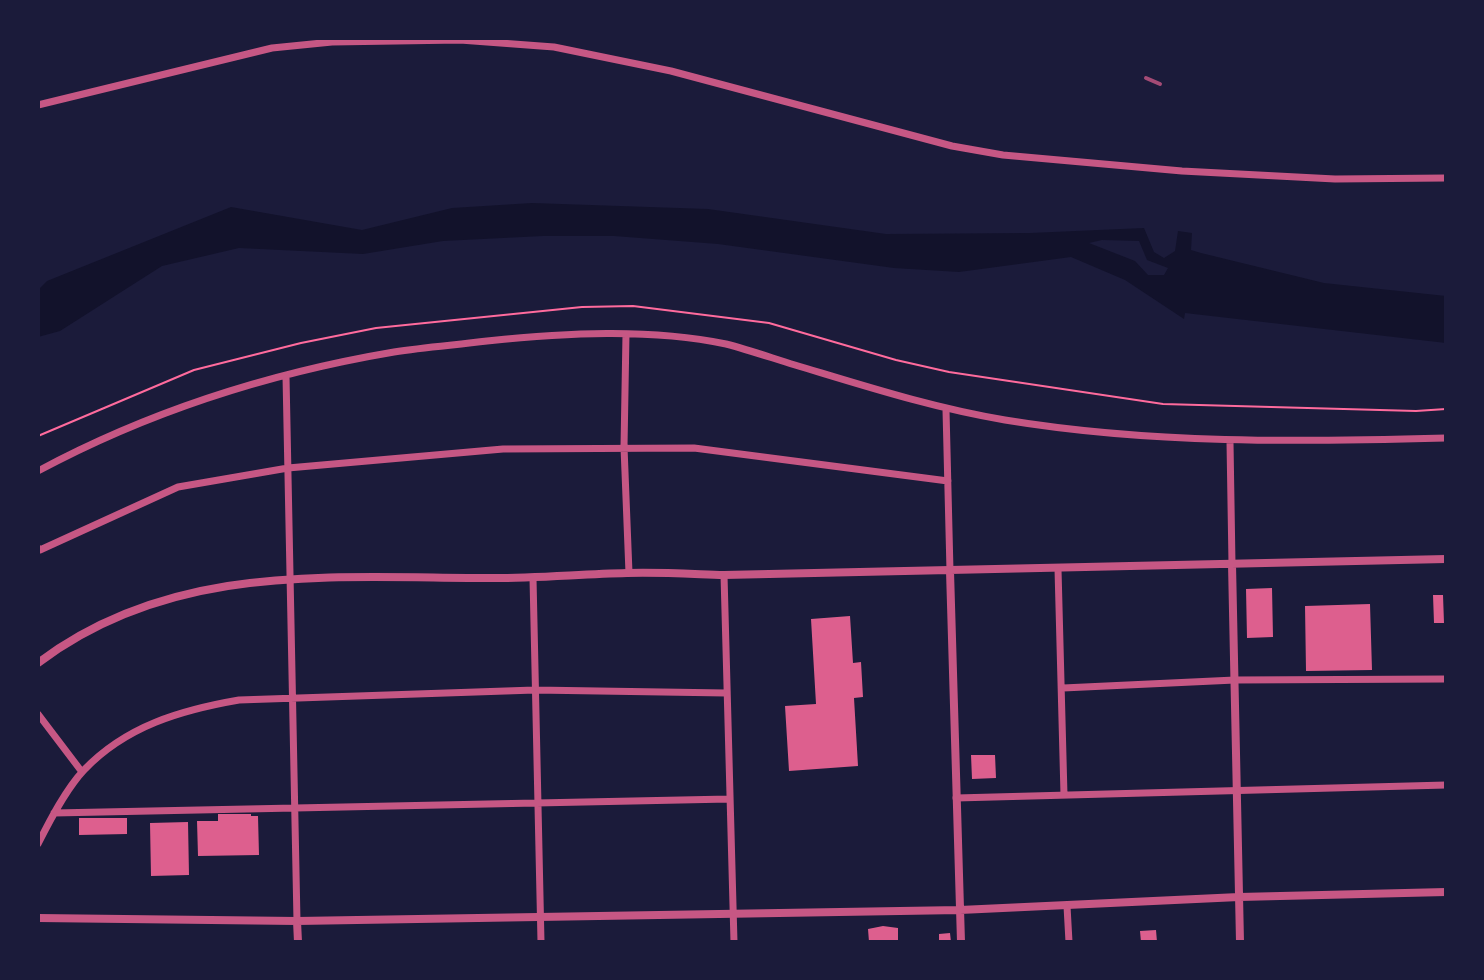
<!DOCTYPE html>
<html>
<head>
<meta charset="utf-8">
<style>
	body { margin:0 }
	#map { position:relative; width:1484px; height:980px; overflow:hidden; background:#1b1b3a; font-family:Arial,sans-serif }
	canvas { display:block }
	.frame { position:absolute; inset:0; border:40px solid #1b1b3a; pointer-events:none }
</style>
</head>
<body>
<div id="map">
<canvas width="1484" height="980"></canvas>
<div class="frame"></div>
</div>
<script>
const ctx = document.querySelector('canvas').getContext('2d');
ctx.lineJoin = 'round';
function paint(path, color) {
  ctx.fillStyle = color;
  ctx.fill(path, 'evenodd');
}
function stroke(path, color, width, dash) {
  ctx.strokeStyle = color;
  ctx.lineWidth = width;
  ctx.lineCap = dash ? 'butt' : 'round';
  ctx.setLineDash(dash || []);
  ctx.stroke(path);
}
paint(new Path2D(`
	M 532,203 L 708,209 L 886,234 L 1030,233 L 1144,228 L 1154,252 L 1164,258 L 1175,251 L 1178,231 L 1192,233 L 1191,250 L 1201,253 L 1324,283 L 1446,296 L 1446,343 L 1185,313 L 1184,319 L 1125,280 L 1071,257 L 959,272 L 894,268 L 718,244 L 614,236 L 543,236 L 443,241 L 363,254 L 239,248 L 162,266 L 60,331 L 38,337 L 38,290 L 47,281 L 231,207 L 362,230 L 452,208 ZM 1102,240 L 1139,241 L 1147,260 L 1168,268 L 1164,275 L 1148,275 L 1135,261 L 1089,243 Z`), '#12122b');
paint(new Path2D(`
	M 1272,588 L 1273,637 L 1247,638 L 1246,589 Z
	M 1433,595 L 1443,595 L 1444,623 L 1434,623 Z
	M 1370,604 L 1372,670 L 1306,671 L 1305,606 Z
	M 850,616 L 853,663 L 861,662 L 863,697 L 854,698 L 858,766 L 789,771 L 785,706 L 816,704 L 811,619 Z
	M 971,755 L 995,755 L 996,778 L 972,779 Z
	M 218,814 L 251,814 L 251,816 L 258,816 L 259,855 L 198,856 L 197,821 L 218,821 Z
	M 79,818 L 127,818 L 127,834 L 79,835 Z
	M 188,822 L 189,875 L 151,876 L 150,823 Z
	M 883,926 L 898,928 L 898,942 L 869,942 L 868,929 Z
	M 1156,930 L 1157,942 L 1141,942 L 1140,931 Z
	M 950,933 L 951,942 L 939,942 L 939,934 Z`), '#dd5f8e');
stroke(new Path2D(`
	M 38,436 L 194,370 L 301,343 L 376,328 L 582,307 L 633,306 L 769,323 L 896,360 L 949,372 L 1163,404 L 1416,411 L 1446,409`), '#ff6b9d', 2);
stroke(new Path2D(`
	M 38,105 L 272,48 L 332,42 L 460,40 L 554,47 L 671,71 L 952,146 L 1003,155 L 1182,171 L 1335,179 L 1446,178
	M 626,334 L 624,447 L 629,573
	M 286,376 L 297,921
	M 946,410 L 950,571
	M 1230,442 L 1232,564
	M 38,471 C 148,412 270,373 394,352 C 425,347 456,345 487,341 C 565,333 649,328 726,344 C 749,350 772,358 795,365 C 865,386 933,408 1005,420 C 1151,444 1298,442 1446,438
	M 38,548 L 40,550 L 178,487 L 288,468 L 503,449 L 694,448 L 948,481
	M 1058,569 L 1064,795
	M 724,575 L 734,942
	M 533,578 L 541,942
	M 1063,688 L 1235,680 L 1446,679
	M 38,714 L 82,772
	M 956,798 L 1446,785
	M 54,813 L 729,799
	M 38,844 C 50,820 66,789 84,770 C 126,726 181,710 239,700 L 535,690 L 726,693
	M 1067,906 L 1069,942`), '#c65784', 7);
stroke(new Path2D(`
	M 1232,564 L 1240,942
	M 950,571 L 961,942
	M 38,663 C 173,561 334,578 493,578 C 538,578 582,574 627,573 C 659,572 692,574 724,575 L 1446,559
	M 38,918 L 297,921 L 960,910 L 1239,897 L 1446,892
	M 297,921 L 298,942`), '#c65784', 8);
stroke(new Path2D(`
	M 1146,78 L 1160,84`), '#a44b75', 4);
</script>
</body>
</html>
